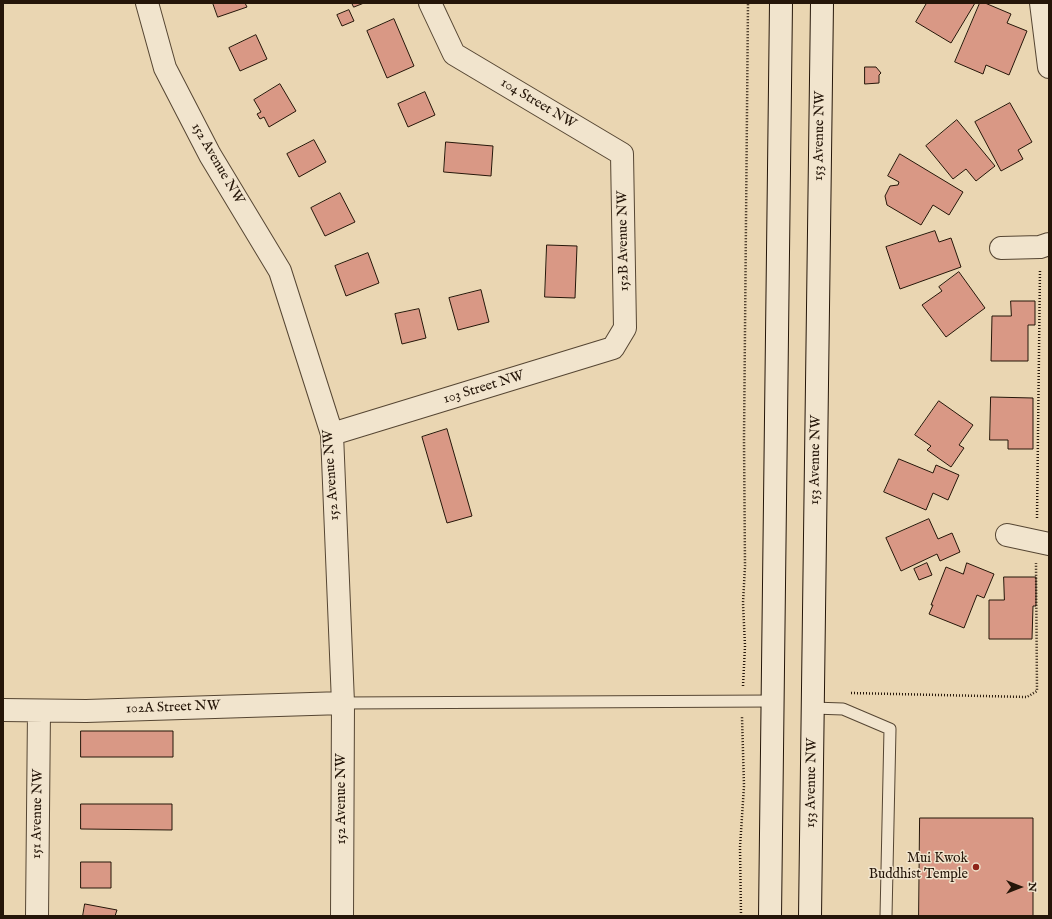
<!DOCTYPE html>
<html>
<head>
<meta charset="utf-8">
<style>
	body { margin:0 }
	#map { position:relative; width:1052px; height:919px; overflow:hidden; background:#ead6b2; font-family:"IM FELL English",serif }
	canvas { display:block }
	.frame { position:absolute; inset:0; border:4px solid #251609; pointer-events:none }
	.north { position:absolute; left:1000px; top:867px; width:40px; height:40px; -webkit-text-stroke:3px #f1e4cd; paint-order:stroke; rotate:90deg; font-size:11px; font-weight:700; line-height:16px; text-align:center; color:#251609 }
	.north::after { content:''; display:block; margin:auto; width:14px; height:18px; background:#251609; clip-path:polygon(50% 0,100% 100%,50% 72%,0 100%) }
</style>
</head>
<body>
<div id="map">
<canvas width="1052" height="919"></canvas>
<div class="frame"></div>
<div class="north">N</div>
</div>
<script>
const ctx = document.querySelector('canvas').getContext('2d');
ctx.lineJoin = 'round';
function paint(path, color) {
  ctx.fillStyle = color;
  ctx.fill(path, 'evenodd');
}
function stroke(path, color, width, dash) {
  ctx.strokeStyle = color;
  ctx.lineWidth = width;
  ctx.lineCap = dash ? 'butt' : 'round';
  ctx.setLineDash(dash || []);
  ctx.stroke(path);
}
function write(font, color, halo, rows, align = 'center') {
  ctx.font = font + ' "IM FELL English",serif';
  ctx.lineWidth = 3;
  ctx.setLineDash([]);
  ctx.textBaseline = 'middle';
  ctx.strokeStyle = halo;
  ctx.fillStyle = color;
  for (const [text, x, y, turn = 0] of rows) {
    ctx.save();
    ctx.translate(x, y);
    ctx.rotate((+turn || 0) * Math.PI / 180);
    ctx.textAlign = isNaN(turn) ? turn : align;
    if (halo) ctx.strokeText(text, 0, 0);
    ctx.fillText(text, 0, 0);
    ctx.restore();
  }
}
const building = new Path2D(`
	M 213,3 L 245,3 L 247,7 L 218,17 Z
	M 352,3 L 364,3 L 354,7 Z
	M 927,3 L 975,3 L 951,43 L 916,22 Z
	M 980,3 L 985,3 L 1011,14 L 1007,23 L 1027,31 L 1009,75 L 986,65 L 983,74 L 955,62 Z
	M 349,10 L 354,21 L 342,26 L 337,15 Z
	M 394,19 L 414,66 L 387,78 L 367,31 Z
	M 256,35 L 267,59 L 240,71 L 229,48 Z
	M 865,67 L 876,67 L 881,73 L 879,75 L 879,83 L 865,84 Z
	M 280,84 L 296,111 L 269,127 L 264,117 L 260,119 L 257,114 L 261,112 L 254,100 Z
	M 425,92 L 435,115 L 408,127 L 398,104 Z
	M 1010,103 L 1032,142 L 1018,150 L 1023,159 L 1001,171 L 975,122 Z
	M 957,120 L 995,166 L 976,181 L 966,169 L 953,179 L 926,146 Z
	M 314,140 L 326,162 L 299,177 L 287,154 Z
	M 446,142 L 493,146 L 491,176 L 444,172 Z
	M 900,154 L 963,192 L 949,215 L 933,205 L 921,225 L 887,205 L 885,196 L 890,186 L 898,185 L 899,182 L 888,176 Z
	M 340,193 L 355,222 L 325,236 L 311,208 Z
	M 935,231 L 939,242 L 951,238 L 961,267 L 900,289 L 886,247 Z
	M 547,245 L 577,246 L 575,298 L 545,297 Z
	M 368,253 L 379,283 L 346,296 L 335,266 Z
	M 959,272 L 985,308 L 946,337 L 922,305 L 942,291 L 939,287 Z
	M 481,290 L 489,322 L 458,330 L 449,298 Z
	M 1011,301 L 1035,301 L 1035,325 L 1028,325 L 1028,361 L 991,361 L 992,316 L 1011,316 Z
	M 419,309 L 426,338 L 402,344 L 395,314 Z
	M 991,397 L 1033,398 L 1033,449 L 1008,449 L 1008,440 L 990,440 Z
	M 939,401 L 973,425 L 959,445 L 964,448 L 951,467 L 927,450 L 931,446 L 915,435 Z
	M 447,429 L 472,516 L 447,523 L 422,437 Z
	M 899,459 L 933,473 L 936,465 L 959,475 L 948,500 L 933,493 L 926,510 L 884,492 Z
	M 929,519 L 938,539 L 952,533 L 960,552 L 940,561 L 937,554 L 901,571 L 886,538 Z
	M 927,563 L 932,575 L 919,580 L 914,569 Z
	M 967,563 L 994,574 L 984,598 L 977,595 L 964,628 L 929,614 L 933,605 L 931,605 L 946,567 L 963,574 Z
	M 1004,577 L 1036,577 L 1036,606 L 1033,606 L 1032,639 L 989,639 L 989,600 L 1004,600 Z
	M 81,731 L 173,731 L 173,757 L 81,757 Z
	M 81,804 L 172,804 L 172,830 L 81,829 Z
	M 920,818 L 1033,818 L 1033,916 L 919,916 Z
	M 81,862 L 111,862 L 111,888 L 81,888 Z
	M 85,904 L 117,910 L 115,916 L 83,916 Z`);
paint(building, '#d99885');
stroke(building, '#251609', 1);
const service = new Path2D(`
	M 343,703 L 773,701
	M 813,708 L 843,709 L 890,729 L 886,916`);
const minor = new Path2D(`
	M 147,3 L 165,68 L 210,155 L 280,271 L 332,434 L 343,703 L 342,916
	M 1041,3 L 1049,67
	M 1001,248 L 1040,247 L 1049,244
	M 332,434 L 613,348 L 625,328 L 622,154 L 454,54 L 430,3
	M 1007,535 L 1049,544
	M 3,710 L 86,711 L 343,703
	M 37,916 L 39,711`);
const secondary = new Path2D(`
	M 770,916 L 781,3
	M 810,916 L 822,3`);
stroke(service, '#564633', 13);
stroke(minor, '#564633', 24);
stroke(secondary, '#251609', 24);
stroke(new Path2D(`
	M 1037,518 L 1040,269
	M 743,686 L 745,646 L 743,603 L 745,566 L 744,439 L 748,3
	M 851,693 L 1027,697 L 1037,691 L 1036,563
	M 741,916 L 740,847 L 744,786 L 742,717`), '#251609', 2.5, [1, 2]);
stroke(service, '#f1e4cd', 11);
stroke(minor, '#f1e4cd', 22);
stroke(secondary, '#f1e4cd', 22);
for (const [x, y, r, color] of [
	[976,867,4,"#8f2418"]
]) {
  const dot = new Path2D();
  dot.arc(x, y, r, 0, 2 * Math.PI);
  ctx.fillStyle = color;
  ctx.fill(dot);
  stroke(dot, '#f1e4cd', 1.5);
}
write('14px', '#251609', '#f1e4cd', [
	["104 Street NW",538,104,31],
	["153 Avenue NW",820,136,-89],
	["152 Avenue NW",217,164,60],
	["152B Avenue NW",624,241,-91],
	["103 Street NW",484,388,-17],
	["153 Avenue NW",816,460,-89],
	["152 Avenue NW",332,475,-94],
	["102A Street NW",173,708,-2],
	["153 Avenue NW",812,783,-89],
	["152 Avenue NW",342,799,-90],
	["151 Avenue NW",38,814,-89]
]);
write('14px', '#251609', '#f1e4cd', [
	["Mui Kwok",968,859],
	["Buddhist Temple",968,875]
], 'right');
</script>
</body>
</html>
